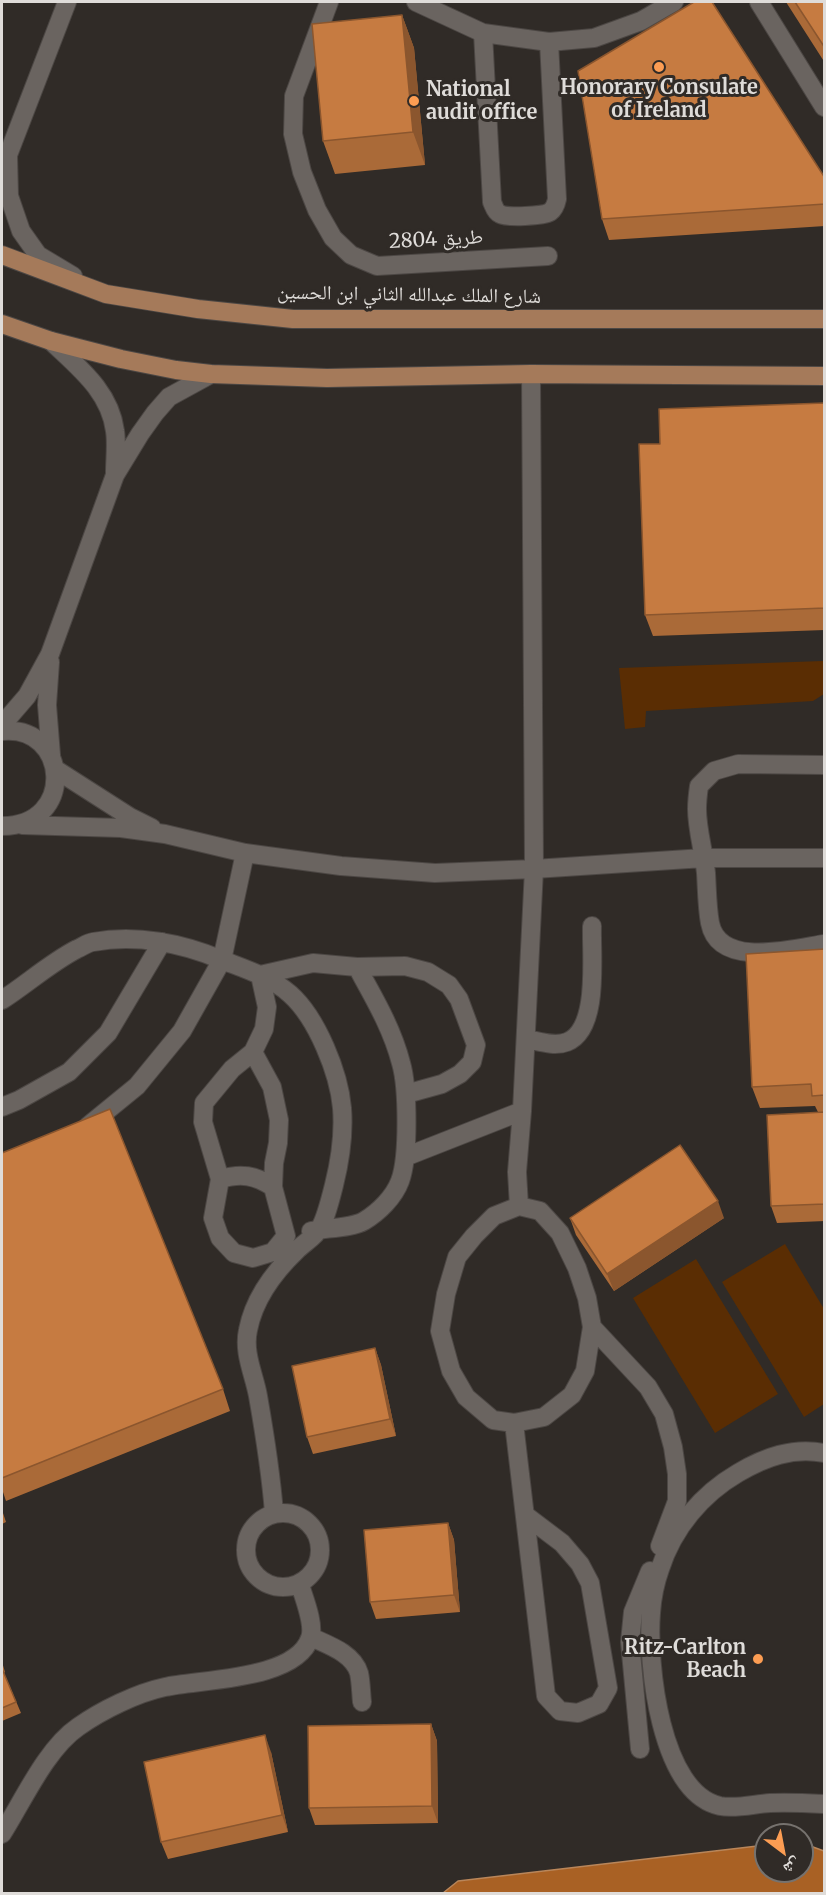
<!DOCTYPE html>
<html>
<head>
<meta charset="utf-8">
<style>
	body { margin:0 }
	#map { position:relative; width:826px; height:1895px; overflow:hidden; background:#302b27; font-family:Merriweather,"Noto Naskh Arabic",serif }
	canvas { display:block }
	.frame { position:absolute; inset:0; border:3px solid #dfdcd9; pointer-events:none }
	.north { position:absolute; left:754px; top:1823px; width:60px; height:60px; box-sizing:border-box; background:#302b27; border:2px solid #76726e; border-radius:50%; rotate:148deg; font-size:16px; font-weight:700; line-height:24px; text-align:center; color:#dfdcd9 }
	.north::after { content:''; display:block; margin:auto; width:21px; height:27px; background:#fc9d53; clip-path:polygon(50% 0,100% 100%,50% 72%,0 100%) }
</style>
</head>
<body>
<div id="map">
<canvas width="826" height="1895"></canvas>
<div class="frame"></div>
<div class="north">ش</div>
</div>
<script>
const ctx = document.querySelector('canvas').getContext('2d');
ctx.lineJoin = 'round';
function paint(path, color) {
  ctx.fillStyle = color;
  ctx.fill(path, 'evenodd');
}
function stroke(path, color, width, dash) {
  ctx.strokeStyle = color;
  ctx.lineWidth = width;
  ctx.lineCap = dash ? 'butt' : 'round';
  ctx.setLineDash(dash || []);
  ctx.stroke(path);
}
function write(font, color, halo, rows, align = 'center') {
  ctx.font = font + ' Merriweather,"Noto Naskh Arabic",serif';
  ctx.lineWidth = 6;
  ctx.setLineDash([]);
  ctx.textBaseline = 'middle';
  ctx.strokeStyle = halo;
  ctx.fillStyle = color;
  for (const [text, x, y, turn = 0] of rows) {
    ctx.save();
    ctx.translate(x, y);
    ctx.rotate((+turn || 0) * Math.PI / 180);
    ctx.textAlign = isNaN(turn) ? turn : align;
    if (halo) ctx.strokeText(text, 0, 0);
    ctx.fillText(text, 0, 0);
    ctx.restore();
  }
}
paint(new Path2D(`
	M 823,661 L 824,662 L 824,694 L 813,701 L 646,711 L 645,727 L 625,729 L 619,668 Z
	M 785,1244 L 824,1309 L 824,1404 L 804,1417 L 722,1282 Z
	M 696,1259 L 778,1394 L 715,1433 L 633,1298 Z`), '#5a2d03');
const water = new Path2D(`
	M 802,1843 L 824,1851 L 824,1893 L 443,1893 L 458,1881 L 766,1845 L 766,1871 L 802,1871 Z`);
paint(water, '#a96124');
stroke(water, '#b9865a', 1.5);
const minor = new Path2D(`
	M 67,2 L 8,155 L 9,196 L 21,231 L 38,255 L 73,276
	M 329,2 L 294,96 L 293,134 L 302,172 L 317,210 L 333,238 L 351,255 L 377,266 L 548,256
	M 416,2 L 483,33 L 549,42 L 594,38 L 641,21 L 674,2
	M 759,2 L 824,107
	M 483,33 L 492,202 C 494,206 495,212 500,214 C 507,218 543,216 550,212 C 554,209 556,204 557,199 L 549,42
	M 51,341 C 78,367 110,391 115,431 C 117,444 115,459 115,473
	M 50,662 L 47,705 L 51,755
	M 2,725 L 27,696 L 50,654 L 115,475 L 140,434 L 155,413 L 169,397 L 211,374
	M 2,731 C 69,724 77,826 2,826
	M 824,765 L 738,764 L 714,771 L 699,786 C 698,793 697,801 697,809 C 697,830 704,852 706,873 C 707,889 707,907 710,923 C 719,969 793,949 824,944
	M 55,769 L 130,817 L 152,828
	M 22,825 L 121,828 L 165,834 L 245,853 L 341,866 L 435,873 L 534,869 L 704,858 L 824,858
	M 2,1000 C 27,984 50,963 77,949 C 82,947 87,943 93,942 C 136,934 182,943 222,960 C 245,969 271,977 290,994 C 317,1018 339,1073 342,1108 C 344,1133 340,1161 334,1185 C 331,1197 326,1218 320,1228 C 316,1236 304,1243 297,1250 C 275,1271 254,1299 248,1330 C 243,1353 254,1374 258,1396 C 265,1436 271,1474 274,1513
	M 526,1039 C 538,1041 554,1047 567,1042 C 600,1029 591,955 592,926
	M 253,1052 L 272,1087 L 279,1120 L 278,1143 L 274,1163 L 273,1187 L 286,1236 L 273,1252 L 253,1258 L 234,1253 L 220,1238 L 213,1218 L 220,1179 L 203,1122 L 204,1103 L 232,1069 Z
	M 253,1052 L 264,1029 L 267,1007 L 260,975 L 313,963 L 357,967 L 405,966 L 428,972 L 449,985 L 459,999 L 476,1045 L 472,1062 L 460,1074 L 442,1084 L 406,1094
	M 2,1107 L 19,1100 L 69,1072 L 108,1033 L 162,942
	M 88,1126 L 137,1086 L 182,1031 L 222,960 L 245,853
	M 405,1157 L 522,1111
	M 220,1179 C 241,1173 255,1175 273,1187
	M 519,1206 L 517,1172 L 522,1111 L 534,869 L 531,374
	M 519,1206 L 540,1211 L 560,1233 L 577,1268 L 587,1298 L 592,1327 L 585,1371 L 572,1395 L 544,1417 L 514,1423 L 493,1420 L 466,1397 L 451,1371 L 440,1331 L 446,1294 L 457,1257 L 474,1236 L 494,1216 Z
	M 311,1231 C 326,1228 352,1228 364,1221 C 379,1212 394,1197 400,1181 C 409,1157 408,1087 401,1063 C 392,1028 374,998 357,967
	M 592,1327 L 648,1387 L 664,1414 L 673,1447 L 677,1474 L 677,1501 L 660,1546
	M 514,1423 L 546,1696 L 560,1711 L 578,1713 L 599,1704 L 608,1688 L 590,1583 L 580,1564 L 562,1543 L 525,1515
	M 824,1453 C 793,1447 765,1457 738,1473 C 702,1494 673,1528 660,1569 C 655,1583 652,1598 651,1613 C 647,1663 660,1793 720,1806 C 736,1809 754,1804 770,1803 C 788,1802 806,1803 824,1804
	M246 1550a37 37 0 1 1 74 0a37 37 0 1 1-74 0Z
	M 311,1637 C 328,1645 353,1653 359,1673 C 361,1682 361,1693 362,1702
	M 640,1749 L 630,1642 L 633,1612 L 650,1571
	M 2,1834 C 23,1801 46,1749 78,1727 C 102,1710 137,1693 165,1687 C 202,1679 296,1680 310,1638 C 315,1625 304,1598 300,1585`);
const major = new Path2D(`
	M 2,255 L 106,294 L 198,309 L 293,319 L 824,319
	M 2,324 L 51,341 L 121,359 L 176,370 L 211,374 L 327,378 L 531,374 L 824,376`);
stroke(minor, '#4c4744', 20);
stroke(major, '#4c4744', 20);
stroke(minor, '#6a6460', 18);
stroke(major, '#a57a5a', 18);
paint(new Path2D(`
	M 786,2 L 825,2 L 825,63 Z
	M 402,15 L 414,48 L 425,165 L 335,174 L 323,141 Z
	M 825,178 L 825,226 L 609,240 L 602,219 Z
	M 825,403 L 825,630 L 653,636 L 645,615 L 660,444 Z
	M 825,949 L 825,1221 L 777,1223 L 771,1206 L 818,1112 L 815,1106 L 760,1108 L 752,1087 Z
	M 2,1153 L 223,1389 L 230,1411 L 6,1501 L 2,1489 Z
	M 570,1218 L 724,1218 L 614,1291 L 576,1235 Z
	M 375,1348 L 381,1365 L 396,1436 L 313,1454 L 307,1437 Z
	M 2,1510 L 6,1522 L 2,1524 Z
	M 448,1523 L 454,1540 L 460,1612 L 376,1619 L 370,1602 Z
	M 2,1662 L 5,1672 L 4,1673 L 21,1713 L 2,1721 Z
	M 431,1724 L 437,1741 L 438,1823 L 315,1825 L 309,1808 Z
	M 271,1752 L 288,1832 L 168,1859 L 161,1842 Z`), '#aa6a38');
paint(new Path2D(`
	M 402,15 L 414,48 L 425,165 L 413,132 Z
	M 718,1201 L 724,1218 L 614,1291 L 607,1274 Z
	M 375,1348 L 381,1365 L 396,1436 L 390,1419 Z
	M 448,1523 L 454,1540 L 460,1612 L 454,1595 Z
	M 431,1724 L 437,1741 L 438,1823 L 432,1806 Z
	M 265,1735 L 271,1752 L 288,1832 L 282,1815 Z`), '#8b562e');
const building = new Path2D(`
	M 694,2 L 712,2 L 825,178 L 825,204 L 602,219 L 578,71 Z
	M 795,2 L 825,2 L 825,48 Z
	M 402,15 L 413,132 L 323,141 L 312,24 Z
	M 825,403 L 825,608 L 645,615 L 639,444 L 660,444 L 659,409 Z
	M 825,949 L 825,1095 L 812,1096 L 811,1084 L 752,1087 L 746,954 Z
	M 110,1109 L 223,1389 L 2,1478 L 2,1153 Z
	M 825,1112 L 825,1204 L 771,1206 L 767,1115 Z
	M 680,1145 L 718,1201 L 607,1274 L 570,1218 Z
	M 375,1348 L 390,1419 L 307,1437 L 292,1366 Z
	M 448,1523 L 454,1595 L 370,1602 L 364,1530 Z
	M 2,1671 L 3,1671 L 16,1702 L 2,1708 Z
	M 431,1724 L 432,1806 L 309,1808 L 308,1726 Z
	M 265,1735 L 282,1815 L 161,1842 L 144,1762 Z`);
paint(building, '#c67b41');
stroke(building, '#8b562e', 1.5);
for (const [x, y, r, color] of [
	[659,67,6,"#fc9d53"],
	[414,101,6,"#fc9d53"],
	[758,1659,6,"#fc9d53"]
]) {
  const dot = new Path2D();
  dot.arc(x, y, r, 0, 2 * Math.PI);
  ctx.fillStyle = color;
  ctx.fill(dot);
  stroke(dot, '#302b27', 2);
}
write('bold 20px', '#dfdcd9', '#302b27', [
	["Honorary Consulate",659,88],
	["of Ireland",659,111],
	["National",426,90,"left"],
	["audit office",426,113,"left"],
	["Ritz-Carlton",746,1648,"right"],
	["Beach",746,1671,"right"]
]);
write('20px', '#dfdcd9', '#302b27', [
	["طريق 2804",436,240,-3],
	["شارع الملك عبدالله الثاني ابن الحسين",409,295,1]
]);
</script>
</body>
</html>
